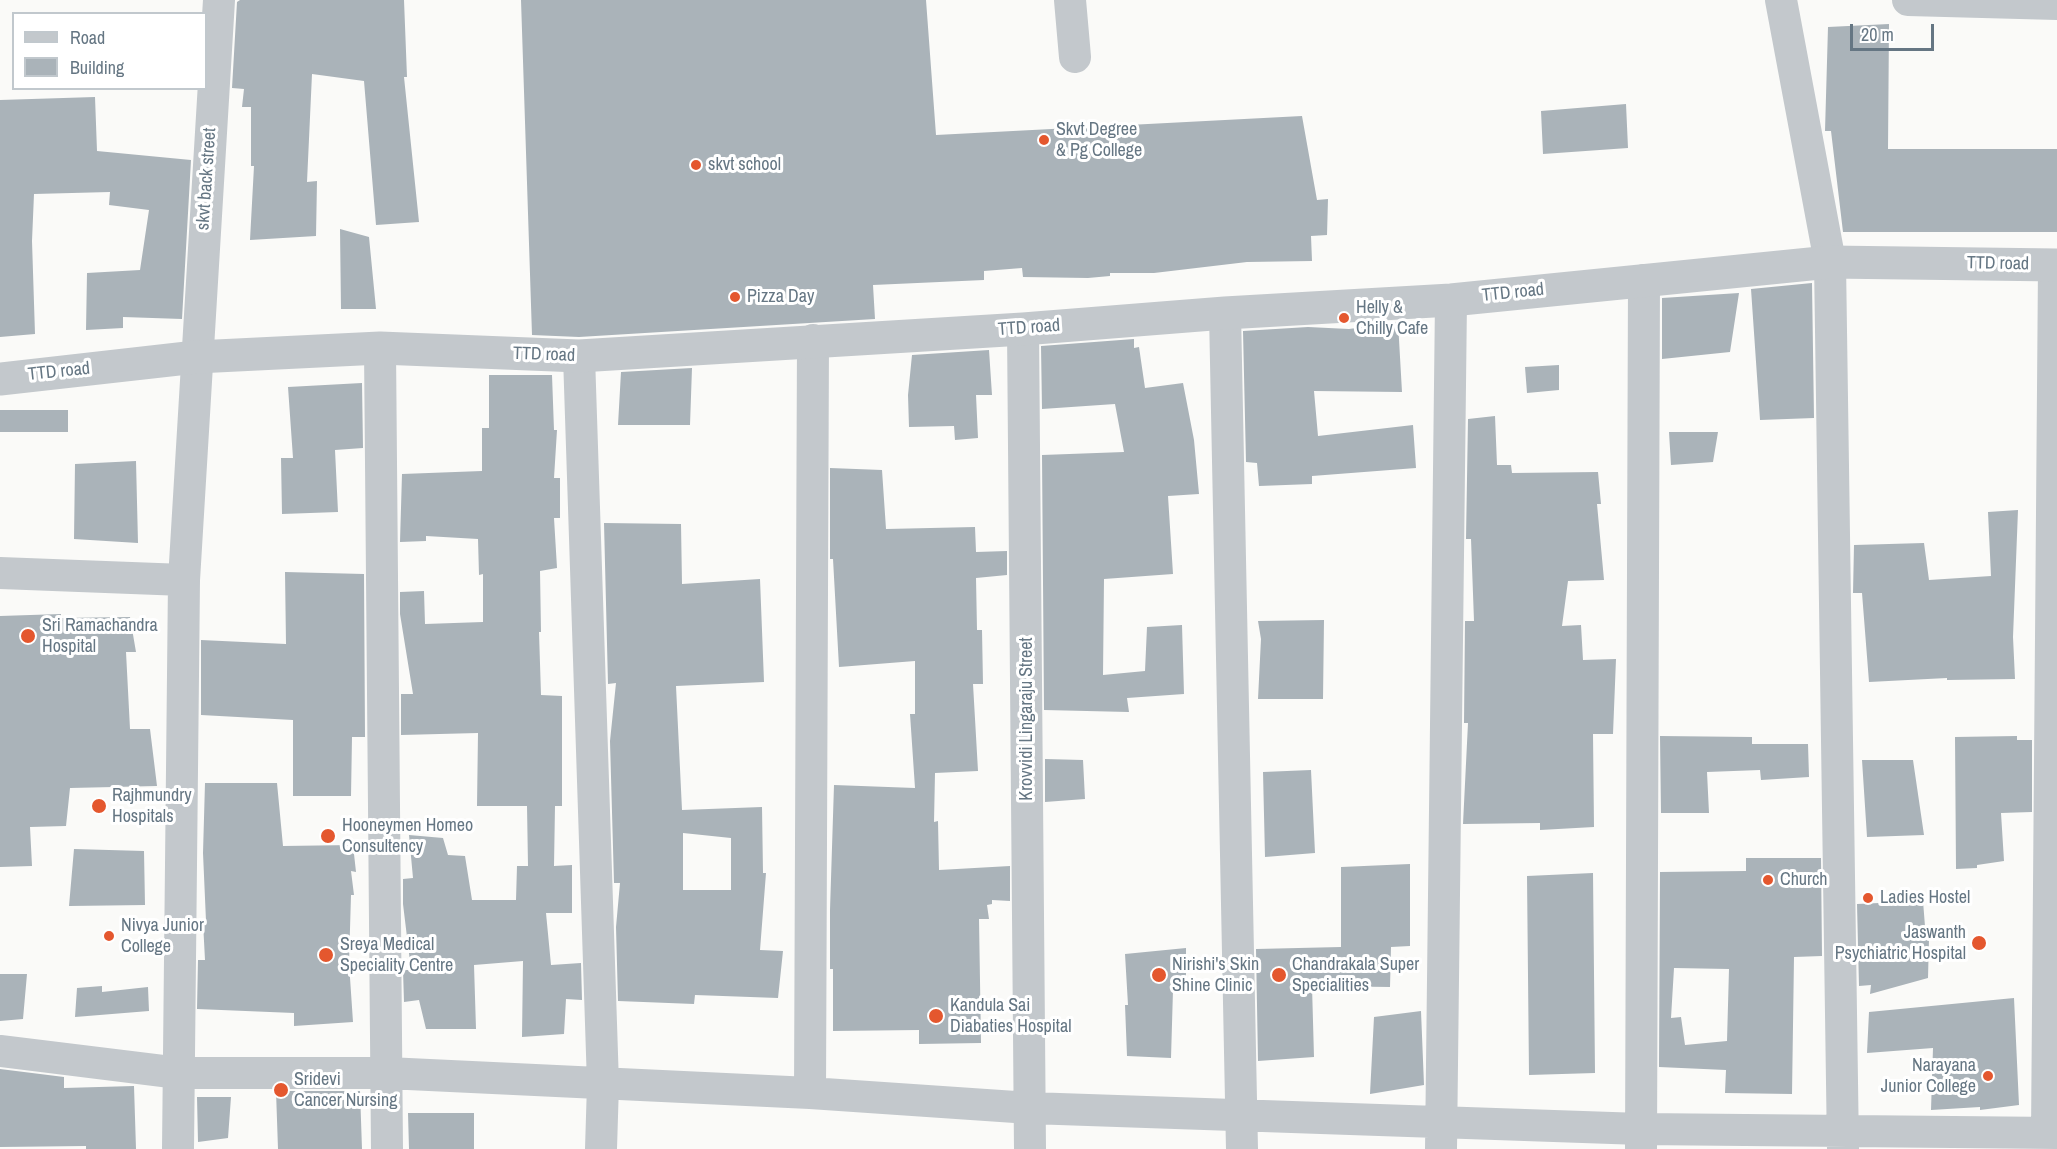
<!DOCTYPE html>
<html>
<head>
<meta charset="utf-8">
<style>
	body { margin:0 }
	#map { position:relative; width:2057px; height:1149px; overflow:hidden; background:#fafaf8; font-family:"Archivo Narrow",sans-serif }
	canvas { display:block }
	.legend { position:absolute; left:12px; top:12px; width:195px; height:78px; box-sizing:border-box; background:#fff; border:2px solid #c1c8cd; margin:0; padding:8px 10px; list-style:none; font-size:18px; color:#657683 }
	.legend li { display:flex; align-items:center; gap:12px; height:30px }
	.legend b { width:30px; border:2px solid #c1c8cd }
	.scale { position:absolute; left:1850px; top:24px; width:84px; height:27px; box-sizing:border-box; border:3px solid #657683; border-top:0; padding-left:8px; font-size:18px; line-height:21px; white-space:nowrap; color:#657683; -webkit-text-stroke:4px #fff; paint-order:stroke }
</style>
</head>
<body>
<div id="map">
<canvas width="2057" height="1149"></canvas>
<ul class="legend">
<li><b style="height:8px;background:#c3c8cc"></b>Road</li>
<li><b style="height:16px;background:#aab3b9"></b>Building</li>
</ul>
<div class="scale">20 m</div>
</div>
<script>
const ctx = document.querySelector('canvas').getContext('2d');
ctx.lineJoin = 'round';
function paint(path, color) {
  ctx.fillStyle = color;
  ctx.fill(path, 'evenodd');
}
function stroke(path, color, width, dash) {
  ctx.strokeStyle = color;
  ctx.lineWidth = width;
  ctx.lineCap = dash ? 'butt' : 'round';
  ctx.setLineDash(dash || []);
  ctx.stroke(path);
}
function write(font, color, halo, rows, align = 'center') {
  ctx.font = font + ' "Archivo Narrow",sans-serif';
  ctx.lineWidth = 6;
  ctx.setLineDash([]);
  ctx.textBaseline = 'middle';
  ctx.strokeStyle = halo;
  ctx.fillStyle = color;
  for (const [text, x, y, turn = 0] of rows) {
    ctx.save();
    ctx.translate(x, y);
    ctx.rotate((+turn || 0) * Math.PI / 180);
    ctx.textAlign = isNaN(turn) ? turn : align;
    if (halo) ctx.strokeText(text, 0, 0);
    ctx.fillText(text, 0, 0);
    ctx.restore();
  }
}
paint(new Path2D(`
	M 240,0 L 404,0 L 407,77 L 404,77 L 419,222 L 376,225 L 364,81 L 312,74 L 307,182 L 317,181 L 316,236 L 250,240 L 254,166 L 251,166 L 251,107 L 242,107 L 244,89 L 232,88 L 237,2 Z
	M 521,0 L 926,0 L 936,135 L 1302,116 L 1317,200 L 1328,199 L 1327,235 L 1311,236 L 1312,261 L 1247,262 L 1154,273 L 1110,273 L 1110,276 L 1088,278 L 1023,277 L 1022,268 L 984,271 L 984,280 L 873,285 L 875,319 L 579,337 L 532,335 Z
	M 1889,24 L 1888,149 L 2057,149 L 2057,232 L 1843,232 L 1831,131 L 1825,131 L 1828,27 Z
	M 95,97 L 97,151 L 191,160 L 182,319 L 123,317 L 123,328 L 86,330 L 87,273 L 140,270 L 149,210 L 109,205 L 110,192 L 34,194 L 32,241 L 35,334 L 0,337 L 0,100 Z
	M 1626,104 L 1628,148 L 1543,154 L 1541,111 Z
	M 340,229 L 369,237 L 376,309 L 341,309 Z
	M 1812,283 L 1814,418 L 1760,420 L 1751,289 Z
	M 1739,293 L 1730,352 L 1662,359 L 1662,298 Z
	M 1398,322 L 1402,392 L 1314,391 L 1318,436 L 1413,425 L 1416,468 L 1312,476 L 1312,484 L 1259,486 L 1257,463 L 1246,462 L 1243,331 L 1308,327 L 1349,329 Z
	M 1134,339 L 1134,348 L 1139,347 L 1145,388 L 1183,383 L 1194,440 L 1199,494 L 1168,496 L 1173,574 L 1104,579 L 1103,675 L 1145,671 L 1147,627 L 1182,625 L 1184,694 L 1127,698 L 1129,712 L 1044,710 L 1042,455 L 1124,452 L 1115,404 L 1042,409 L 1041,346 Z
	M 989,350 L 992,395 L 976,395 L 978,438 L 955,440 L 954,426 L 909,427 L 908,395 L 912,355 Z
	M 1559,365 L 1559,390 L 1527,393 L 1525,367 Z
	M 692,368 L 690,425 L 618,425 L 621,372 Z
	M 489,375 L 552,375 L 554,430 L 557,430 L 554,478 L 560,478 L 560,518 L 554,518 L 557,568 L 540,571 L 541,632 L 539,632 L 541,695 L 562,696 L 562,806 L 555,806 L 554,866 L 572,865 L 572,913 L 546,913 L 551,965 L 581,963 L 582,1000 L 566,999 L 564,1034 L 522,1037 L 523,961 L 474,965 L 476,1029 L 426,1029 L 419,1000 L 404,1002 L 403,970 L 411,970 L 403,904 L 403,879 L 413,878 L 409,835 L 443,838 L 448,855 L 465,856 L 472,900 L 516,900 L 517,866 L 528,866 L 527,806 L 477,806 L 478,733 L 401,735 L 401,694 L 413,694 L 400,614 L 400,592 L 424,591 L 425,624 L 483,622 L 483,574 L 479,575 L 478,539 L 426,536 L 426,541 L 400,542 L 402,474 L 482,471 L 482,428 L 489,428 Z
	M 362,383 L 363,448 L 335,450 L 338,512 L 282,514 L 281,458 L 293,458 L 288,387 Z
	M 0,410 L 68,410 L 68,432 L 0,432 Z
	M 1495,416 L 1497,465 L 1511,465 L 1512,473 L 1598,472 L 1601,504 L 1597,504 L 1604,580 L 1568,581 L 1562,626 L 1581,625 L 1583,660 L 1616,659 L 1613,734 L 1593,734 L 1594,827 L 1540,830 L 1540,823 L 1463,824 L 1468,723 L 1464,723 L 1465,621 L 1474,621 L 1471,539 L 1466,539 L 1468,419 Z
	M 1669,432 L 1718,432 L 1713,462 L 1671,465 Z
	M 136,461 L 138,543 L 74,539 L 75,464 Z
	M 830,468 L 882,470 L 886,529 L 975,527 L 976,552 L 1007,551 L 1007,575 L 976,578 L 977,630 L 982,630 L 983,684 L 973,684 L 978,771 L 935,773 L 934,822 L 938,821 L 939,870 L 1010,866 L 1010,901 L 992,900 L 992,904 L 987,905 L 989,919 L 979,919 L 981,1043 L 919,1044 L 919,1030 L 833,1031 L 833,969 L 830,969 L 830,910 L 834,785 L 915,788 L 910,714 L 915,714 L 915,661 L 839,667 L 833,559 L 830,559 Z
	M 2018,510 L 2013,637 L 2015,679 L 1947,680 L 1947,678 L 1869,682 L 1862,593 L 1853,593 L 1854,545 L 1924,543 L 1929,580 L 1991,576 L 1988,512 Z
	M 604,523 L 681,524 L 682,584 L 760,579 L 764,682 L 676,686 L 682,810 L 762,807 L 763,873 L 766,873 L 760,950 L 783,951 L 778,998 L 695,995 L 694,1004 L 618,1001 L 616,927 L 620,883 L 614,883 L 610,741 L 616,683 L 608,684 ZM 683,833 L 731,838 L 731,890 L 683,890 Z
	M 285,572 L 364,574 L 365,737 L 352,737 L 351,796 L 293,796 L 293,720 L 201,715 L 201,640 L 286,644 Z
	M 61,614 L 61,618 L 130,617 L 136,652 L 126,652 L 130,729 L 150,729 L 157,786 L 70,788 L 66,826 L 30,827 L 32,866 L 0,867 L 0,616 Z
	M 1324,620 L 1323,699 L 1258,699 L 1261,639 L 1258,621 Z
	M 1660,736 L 1752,737 L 1752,744 L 1808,744 L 1809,777 L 1761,780 L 1760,770 L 1707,772 L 1709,813 L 1661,813 Z
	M 2017,736 L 2017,740 L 2032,740 L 2032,812 L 2001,813 L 2004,861 L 1977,865 L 1977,868 L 1956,869 L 1955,737 Z
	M 1045,759 L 1083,760 L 1085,799 L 1045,802 Z
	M 1862,760 L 1913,760 L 1924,835 L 1867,837 Z
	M 1311,770 L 1315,853 L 1265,857 L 1263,772 Z
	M 205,783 L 277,783 L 283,846 L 353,845 L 356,872 L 351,871 L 354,895 L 351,895 L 349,963 L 353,1022 L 294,1026 L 294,1013 L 197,1009 L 198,960 L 205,960 L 203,922 L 206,921 L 203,853 Z
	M 74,849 L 144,851 L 145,905 L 69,906 Z
	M 1746,858 L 1821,858 L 1822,956 L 1794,957 L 1792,1094 L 1725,1093 L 1726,1070 L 1659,1067 L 1660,872 L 1746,871 ZM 1674,968 L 1729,969 L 1727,1041 L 1685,1045 L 1681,1017 L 1671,1018 Z
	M 1410,864 L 1410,946 L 1391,947 L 1390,987 L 1312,986 L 1314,1057 L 1258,1061 L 1256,949 L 1341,947 L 1341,867 Z
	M 1593,873 L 1595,1073 L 1529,1075 L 1527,876 Z
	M 1923,901 L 1926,939 L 1929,939 L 1928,978 L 1870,994 L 1871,985 L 1859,986 L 1857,904 Z
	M 1186,948 L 1186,990 L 1173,990 L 1171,1058 L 1127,1056 L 1125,1005 L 1128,1005 L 1125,954 Z
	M 0,974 L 27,974 L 23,1019 L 0,1021 Z
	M 102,986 L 102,992 L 148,987 L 149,1011 L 75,1017 L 77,988 Z
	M 2014,998 L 2019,1105 L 1980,1110 L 1980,1107 L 1931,1110 L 1933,1048 L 1867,1053 L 1869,1012 Z
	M 1421,1011 L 1424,1085 L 1370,1094 L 1374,1017 Z
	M 0,1069 L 64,1077 L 64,1088 L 134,1086 L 136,1149 L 86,1149 L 86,1146 L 0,1147 Z
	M 276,1091 L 360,1091 L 362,1149 L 278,1149 Z
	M 197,1097 L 231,1097 L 228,1138 L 198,1142 Z
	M 408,1113 L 474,1113 L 474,1149 L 409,1149 Z`), '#aab3b9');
stroke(new Path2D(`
	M 1070,0 L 1075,57
	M 1781,0 L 1830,262 L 1843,1149
	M 1908,0 L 2057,4
	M 1225,313 L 1242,1149
	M 1023,329 L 1030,1149
	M 380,348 L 387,1149
	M 579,356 L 603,1084 L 601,1149
	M 0,573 L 184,580
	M 0,1051 L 179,1073 L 387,1073 L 810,1093 L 1030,1108 L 1641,1129 L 2057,1133
	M 810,1093 L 813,340
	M 2047,1133 L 2054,265
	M 178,1149 L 184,580 L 219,0
	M 1441,1149 L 1451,300
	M 1641,1149 L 1644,280`), '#c3c8cc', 32);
stroke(new Path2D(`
	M 0,379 L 196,357 L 380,348 L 579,356 L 1023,329 L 1225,313 L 1451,300 L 1830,262 L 2057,265`), '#c3c8cc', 33);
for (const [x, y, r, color] of [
	[1044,140,6,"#e4572e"],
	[696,165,6,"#e4572e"],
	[735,297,6,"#e4572e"],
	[1344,318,6,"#e4572e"],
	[28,636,8,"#e4572e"],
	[99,806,8,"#e4572e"],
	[328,836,8,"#e4572e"],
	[1768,880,6,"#e4572e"],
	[1868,898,6,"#e4572e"],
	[109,936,6,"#e4572e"],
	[1979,943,8,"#e4572e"],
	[326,955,8,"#e4572e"],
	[1159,975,8,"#e4572e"],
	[1279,975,8,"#e4572e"],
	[936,1016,8,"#e4572e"],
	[1988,1076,6,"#e4572e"],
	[281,1090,8,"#e4572e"]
]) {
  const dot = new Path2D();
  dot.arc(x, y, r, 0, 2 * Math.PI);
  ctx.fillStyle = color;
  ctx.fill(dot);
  stroke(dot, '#fff', 2);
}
write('18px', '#657683', '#fff', [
	["Skvt Degree",1056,130],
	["& Pg College",1056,151],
	["skvt school",708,165],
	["Pizza Day",747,297],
	["Helly &",1356,308],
	["Chilly Cafe",1356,329],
	["Sri Ramachandra",42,626],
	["Hospital",42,647],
	["Rajhmundry",112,796],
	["Hospitals",112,817],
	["Hooneymen Homeo",342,826],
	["Consultency",342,847],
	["Church",1780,880],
	["Ladies Hostel",1880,898],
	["Nivya Junior",121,926],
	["College",121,947],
	["Jaswanth",1966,933,"right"],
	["Psychiatric Hospital",1966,954,"right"],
	["Sreya Medical",340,945],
	["Speciality Centre",340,966],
	["Nirishi's Skin",1172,965],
	["Shine Clinic",1172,986],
	["Chandrakala Super",1292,965],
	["Specialities",1292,986],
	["Kandula Sai",950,1006],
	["Diabaties Hospital",950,1027],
	["Narayana",1976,1066,"right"],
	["Junior College",1976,1087,"right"],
	["Sridevi",294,1080],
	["Cancer Nursing",294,1101]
], 'left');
write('18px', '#657683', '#fff', [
	["skvt back street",207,179,-86],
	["TTD road",1998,264,1],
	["TTD road",1513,293,-6],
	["TTD road",1029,328,-4],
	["TTD road",544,355,2],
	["TTD road",59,372,-6],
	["Krovvidi Lingaraju Street",1027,719,-90]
]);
</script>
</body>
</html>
